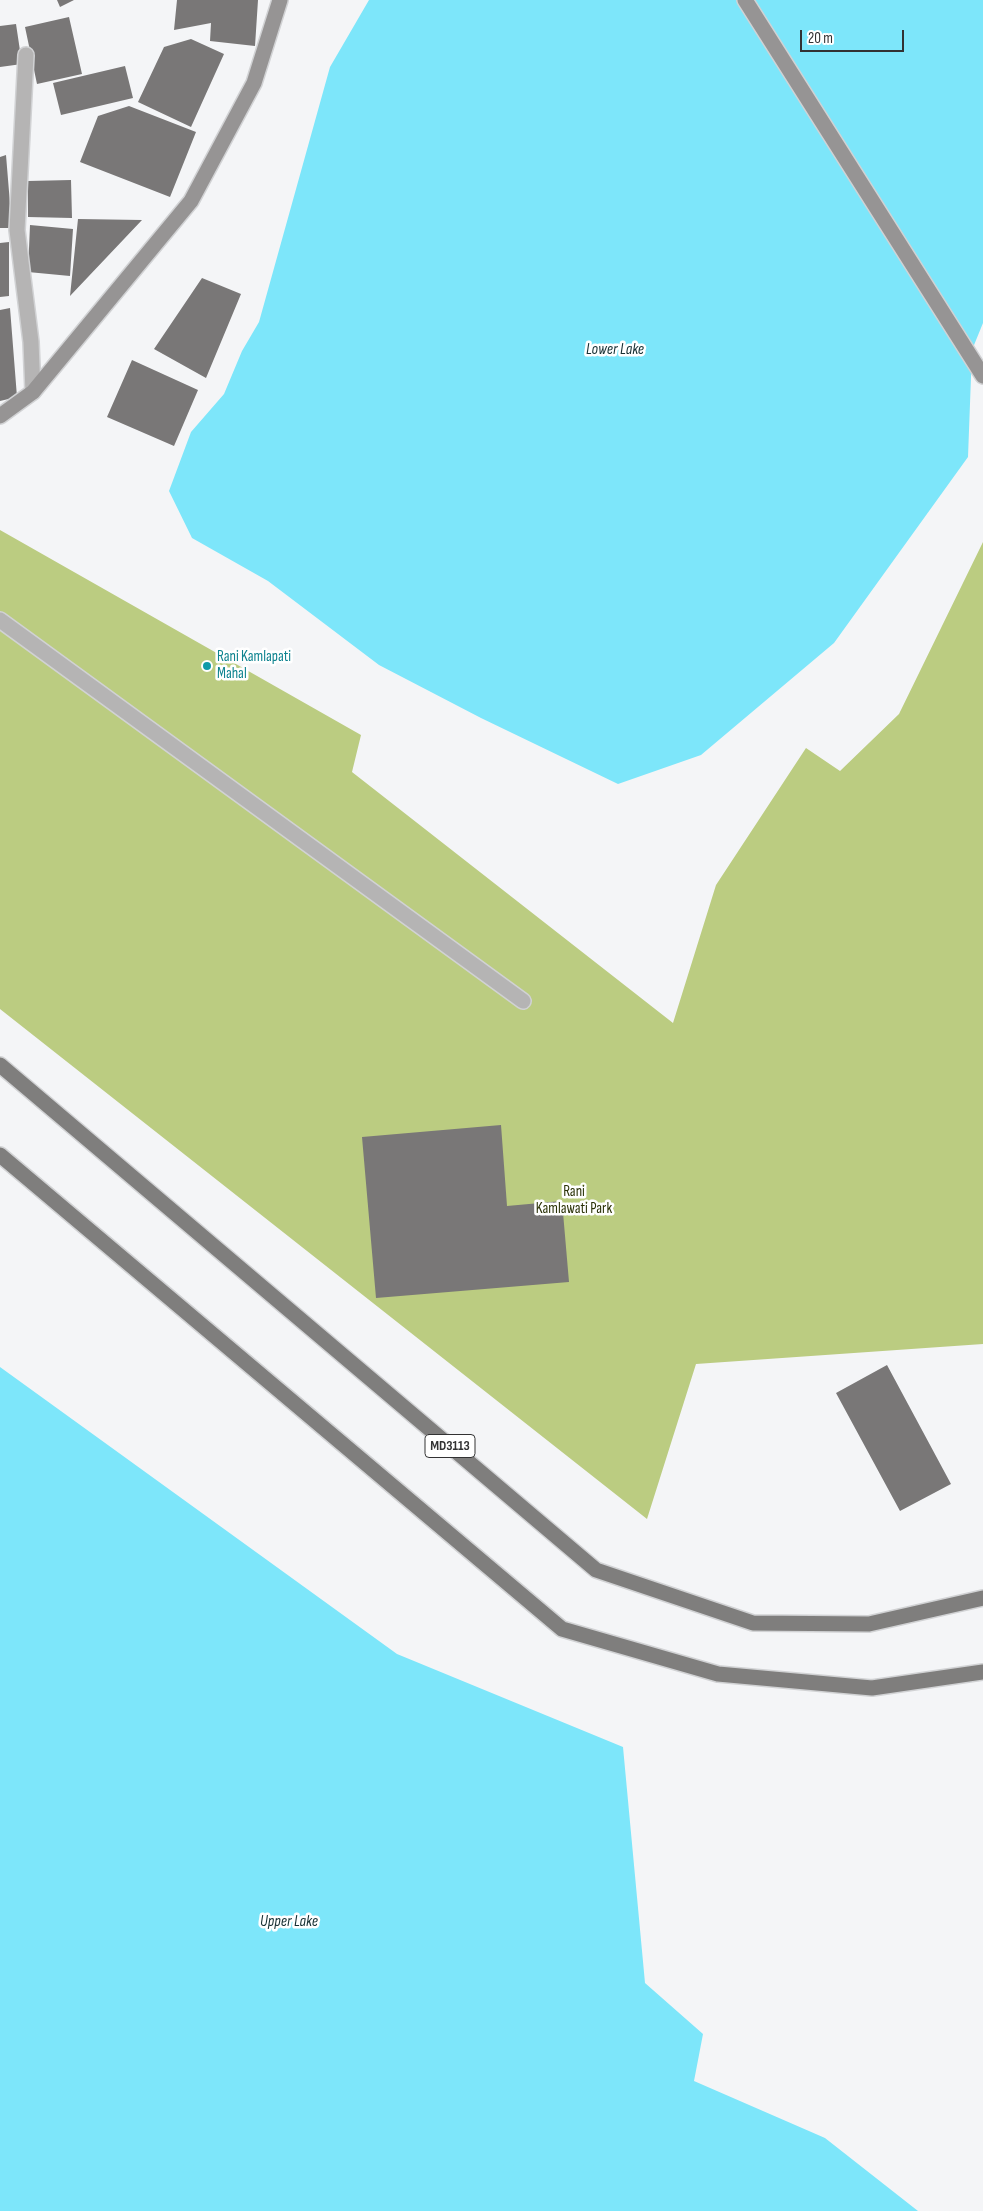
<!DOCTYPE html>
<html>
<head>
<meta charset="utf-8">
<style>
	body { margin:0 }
	#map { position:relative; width:983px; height:2211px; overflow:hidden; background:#f4f5f7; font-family:"Sofia Sans Condensed",sans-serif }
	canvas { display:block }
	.scale { position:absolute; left:800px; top:30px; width:104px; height:22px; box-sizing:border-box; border:2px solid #323233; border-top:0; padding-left:6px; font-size:15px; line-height:18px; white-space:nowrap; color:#323233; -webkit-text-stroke:4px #fff; paint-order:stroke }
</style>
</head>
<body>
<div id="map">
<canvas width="983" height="2211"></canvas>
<div class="scale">20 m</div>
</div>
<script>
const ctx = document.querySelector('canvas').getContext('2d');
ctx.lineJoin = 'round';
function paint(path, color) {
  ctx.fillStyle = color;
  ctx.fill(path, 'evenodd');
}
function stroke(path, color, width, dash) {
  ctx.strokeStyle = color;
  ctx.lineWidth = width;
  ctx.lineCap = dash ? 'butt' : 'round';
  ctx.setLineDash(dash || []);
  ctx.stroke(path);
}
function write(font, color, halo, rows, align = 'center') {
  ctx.font = font + ' "Sofia Sans Condensed",sans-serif';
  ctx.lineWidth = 5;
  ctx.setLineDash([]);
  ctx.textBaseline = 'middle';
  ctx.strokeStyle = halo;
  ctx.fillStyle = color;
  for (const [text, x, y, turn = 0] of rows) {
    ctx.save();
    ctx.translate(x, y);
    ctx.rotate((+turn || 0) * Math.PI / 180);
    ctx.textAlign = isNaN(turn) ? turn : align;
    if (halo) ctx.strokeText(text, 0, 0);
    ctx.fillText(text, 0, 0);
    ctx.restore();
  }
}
paint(new Path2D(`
	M 0,530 L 361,735 L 352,772 L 673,1023 L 716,885 L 806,748 L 840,771 L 899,714 L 983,542 L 983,1344 L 696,1364 L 647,1519 L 0,1009 Z`), '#bbcc81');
paint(new Path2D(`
	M 369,0 L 983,0 L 983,323 L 972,350 L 968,457 L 834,643 L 701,755 L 618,784 L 481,718 L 379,665 L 268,581 L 192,538 L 169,491 L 191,432 L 224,394 L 242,351 L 259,322 L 330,67 Z
	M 0,1367 L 397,1654 L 623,1747 L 645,1983 L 703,2034 L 694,2081 L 825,2138 L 918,2211 L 0,2211 Z`), '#7de6fa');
paint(new Path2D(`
	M 57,0 L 74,0 L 60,7 Z
	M 177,0 L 258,0 L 255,46 L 210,41 L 211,23 L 174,30 Z
	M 69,17 L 82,74 L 37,84 L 25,27 Z
	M 16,24 L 22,64 L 0,67 L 0,26 Z
	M 191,39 L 224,54 L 191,127 L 138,102 L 164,47 Z
	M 125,66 L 133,98 L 61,115 L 53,83 Z
	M 129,106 L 196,132 L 170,197 L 80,162 L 98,116 Z
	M 6,155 L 12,228 L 0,228 L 0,157 Z
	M 71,180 L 72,218 L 28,217 L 28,181 Z
	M 78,219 L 142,220 L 70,296 Z
	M 30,225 L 73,229 L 70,276 L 28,272 Z
	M 9,242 L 9,296 L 0,297 L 0,243 Z
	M 202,278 L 241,294 L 206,378 L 154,349 Z
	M 10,308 L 17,397 L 0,401 L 0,310 Z
	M 132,360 L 198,390 L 174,446 L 107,417 Z
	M 501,1125 L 507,1206 L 562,1201 L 569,1282 L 376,1298 L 362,1137 Z
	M 887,1365 L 951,1484 L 900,1511 L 836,1393 Z`), '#797777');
const lane = new Path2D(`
	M 0,620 L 523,1001`);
const street = new Path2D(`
	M 26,55 L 17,230 L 31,342 L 33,392`);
const secondary = new Path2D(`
	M 745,0 L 983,376
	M 0,416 L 33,392 L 191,201 L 254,83 L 280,0`);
const primary = new Path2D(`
	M 0,1065 L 596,1570 L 753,1623 L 869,1624 L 983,1598
	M 0,1155 L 562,1629 L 718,1674 L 872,1688 L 983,1672`);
stroke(lane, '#d1d2d4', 18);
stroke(street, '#d1d2d4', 18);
stroke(secondary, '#d1d2d4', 18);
stroke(primary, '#d1d2d4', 18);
stroke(lane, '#b5b4b4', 15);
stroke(street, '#b5b4b4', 15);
stroke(secondary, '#969494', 15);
stroke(primary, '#7f7e7d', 15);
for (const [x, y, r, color] of [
	[207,666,5,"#0f9aa8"]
]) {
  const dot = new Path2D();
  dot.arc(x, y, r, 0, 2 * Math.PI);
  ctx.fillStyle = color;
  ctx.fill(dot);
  stroke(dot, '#fff', 2);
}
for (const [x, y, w] of [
	[450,1446,50]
]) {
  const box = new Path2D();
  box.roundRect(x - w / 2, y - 11.5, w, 23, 4);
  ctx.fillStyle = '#fff';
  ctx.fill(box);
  stroke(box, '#323233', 1);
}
write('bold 14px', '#323233', null, [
	["MD3113",450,1446]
]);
write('15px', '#0d838f', '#fff', [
	["Rani Kamlapati",217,657],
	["Mahal",217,674]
], 'left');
write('15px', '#2b3207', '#fff', [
	["Rani",574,1192],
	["Kamlawati Park",574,1209]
]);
write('italic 16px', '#173034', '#fff', [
	["Lower Lake",615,350],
	["Upper Lake",289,1922]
]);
</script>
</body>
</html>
